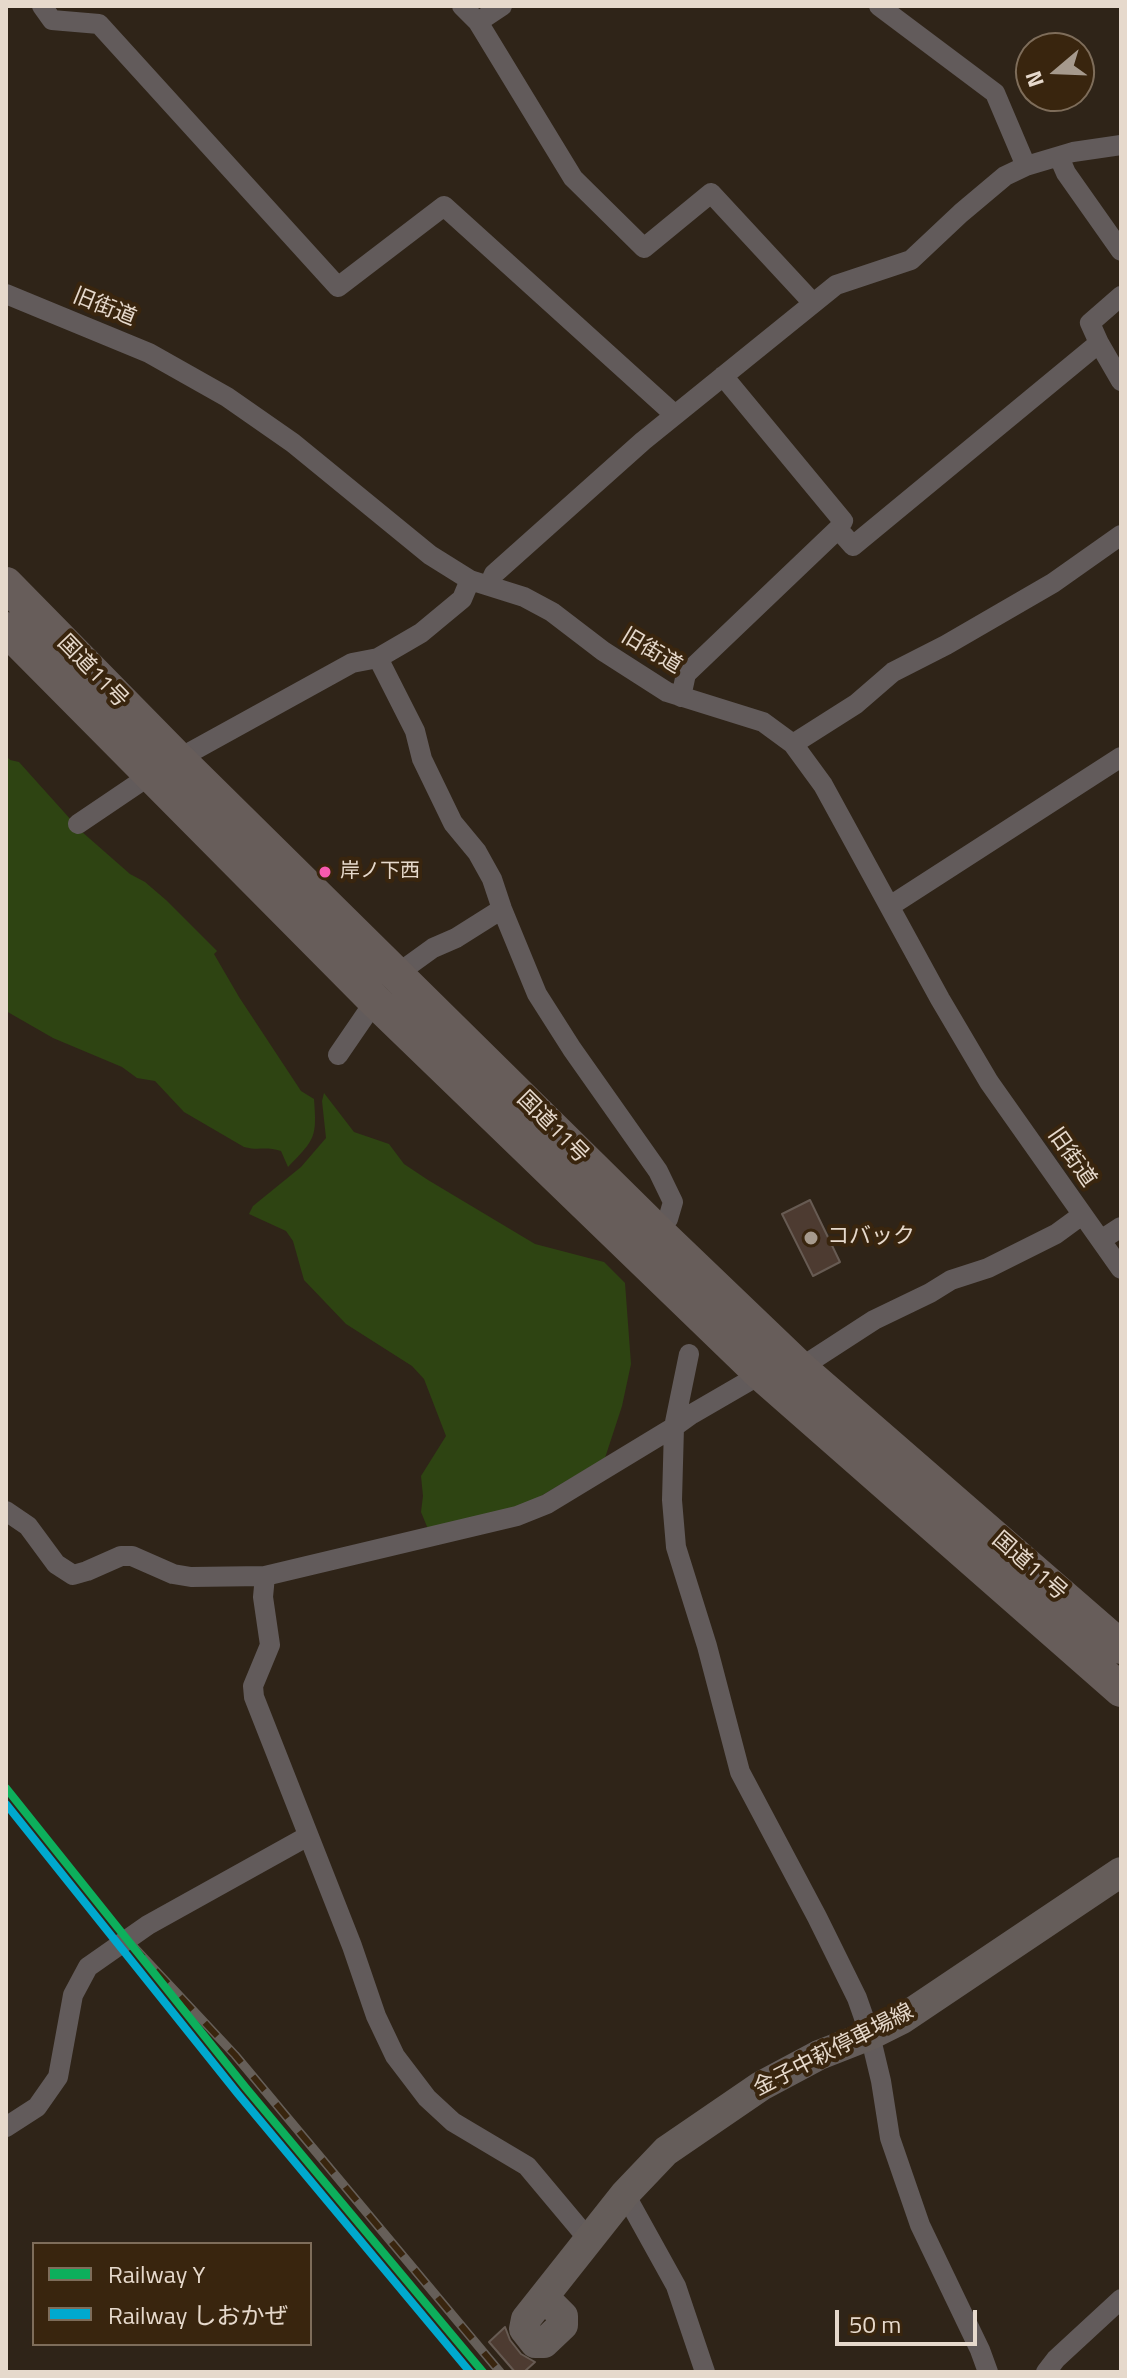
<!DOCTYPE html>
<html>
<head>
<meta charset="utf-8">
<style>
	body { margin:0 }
	#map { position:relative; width:1127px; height:2378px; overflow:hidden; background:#2f2418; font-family:"Titillium Web","Noto Sans JP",sans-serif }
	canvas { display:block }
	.frame { position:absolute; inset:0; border:8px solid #e6d9cc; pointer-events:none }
	.legend { position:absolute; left:32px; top:2242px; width:280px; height:104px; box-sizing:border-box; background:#39250e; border:2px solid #7e6d5a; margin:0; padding:10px 14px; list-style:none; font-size:24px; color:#e6d9cc }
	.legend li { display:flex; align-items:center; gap:16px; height:40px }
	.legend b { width:40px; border:2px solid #7e6d5a }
	.north { position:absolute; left:1015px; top:32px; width:80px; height:80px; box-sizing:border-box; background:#39250e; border:2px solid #7e6d5a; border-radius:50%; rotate:251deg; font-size:22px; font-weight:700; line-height:32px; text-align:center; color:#e6d9cc }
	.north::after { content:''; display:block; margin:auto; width:28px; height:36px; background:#a69a8d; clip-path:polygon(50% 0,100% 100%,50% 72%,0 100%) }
	.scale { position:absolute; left:835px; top:2310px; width:142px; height:36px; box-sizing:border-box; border:4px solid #e6d9cc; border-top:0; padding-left:10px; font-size:24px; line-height:28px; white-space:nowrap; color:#e6d9cc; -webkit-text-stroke:6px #39250e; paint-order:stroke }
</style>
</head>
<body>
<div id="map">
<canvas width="1127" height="2378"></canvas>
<div class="frame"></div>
<ul class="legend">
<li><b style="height:10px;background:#0daf5c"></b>Railway Y</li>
<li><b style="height:10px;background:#00a9ce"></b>Railway しおかぜ</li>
</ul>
<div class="north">N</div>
<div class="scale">50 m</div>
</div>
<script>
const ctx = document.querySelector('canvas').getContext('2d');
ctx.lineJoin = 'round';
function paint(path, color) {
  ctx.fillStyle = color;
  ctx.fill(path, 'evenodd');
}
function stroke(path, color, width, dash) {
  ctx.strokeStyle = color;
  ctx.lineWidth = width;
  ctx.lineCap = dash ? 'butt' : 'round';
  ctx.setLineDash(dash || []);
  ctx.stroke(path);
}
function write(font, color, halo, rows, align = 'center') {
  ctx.font = font + ' "Titillium Web","Noto Sans JP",sans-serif';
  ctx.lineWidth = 8;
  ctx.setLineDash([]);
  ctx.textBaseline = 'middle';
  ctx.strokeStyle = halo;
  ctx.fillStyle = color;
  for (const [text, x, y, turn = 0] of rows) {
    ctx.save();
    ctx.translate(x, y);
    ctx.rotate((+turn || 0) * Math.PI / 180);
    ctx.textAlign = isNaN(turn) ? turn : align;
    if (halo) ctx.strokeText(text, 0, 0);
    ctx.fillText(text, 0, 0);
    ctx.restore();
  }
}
paint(new Path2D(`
	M 6,756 L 10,760 L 19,762 L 81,831 L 130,874 L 145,882 L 166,900 L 217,951 L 214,954 L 239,997 L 301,1091 L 314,1099 C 317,1138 315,1139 288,1167 L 281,1151 C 265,1146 259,1151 244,1147 L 184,1112 L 155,1081 L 137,1078 L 122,1067 L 53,1038 L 6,1011 Z
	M 324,1093 L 354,1132 L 389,1144 L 404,1164 L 428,1180 L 535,1244 L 604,1262 L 625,1283 L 631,1364 L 622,1406 L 605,1458 L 524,1506 L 428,1529 L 421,1512 L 423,1496 L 421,1476 L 446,1436 L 424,1379 L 412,1366 L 346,1324 L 304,1280 L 293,1241 L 286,1231 L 249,1214 L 253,1206 L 301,1167 L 326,1138 L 322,1101 Z`), '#2e4412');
const building = new Path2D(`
	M 810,1200 L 840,1262 L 813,1276 L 782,1214 Z
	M 505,2327 L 510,2340 L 521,2354 L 535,2362 L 524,2372 L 515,2372 L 489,2342 Z`);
paint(building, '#4d3b31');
stroke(building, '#675b53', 2);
stroke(new Path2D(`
	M 42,6 L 52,20 L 99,24 L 338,287 L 444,206 L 675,415
	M 462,6 L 478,22 L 502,6
	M 879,6 L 995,93 L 1026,166
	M 478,22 L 573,178 L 644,248 L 711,193 L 813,303
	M 1059,157 L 1066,173 L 1121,251
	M 6,294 L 149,353 L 227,397 L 293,443 L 430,555 L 470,580 L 524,597 L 552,612 L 603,651 L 667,692 L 763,722 L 793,744 L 823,785 L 940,999 L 989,1082 L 1121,1269
	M 1099,343 L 1090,323 L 1121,296
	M 723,376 L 843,521 L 838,529
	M 489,585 L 494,574 L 643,441 L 836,285 L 911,260 L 961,213 L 1005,176 L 1026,166 L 1073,152 L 1121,145
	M 378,658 L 415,731 L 422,759 L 453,823 L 477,852 L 492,879 L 502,909 L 537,994 L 572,1049 L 658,1171 L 673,1202 L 668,1219 L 656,1230
	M 681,697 L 686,674 L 838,529 L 853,546 L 1099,343 L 1121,381
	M 793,744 L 856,704 L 893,672 L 946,645 L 1053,583 L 1121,535
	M 78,824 L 152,774 L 178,759 L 352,663 L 378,658 L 421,633 L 462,599 L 470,580
	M 890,906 L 1121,757
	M 397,974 L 433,948 L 456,938 L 502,909
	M 338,1055 L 375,1001
	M 1101,1240 L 1121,1227
	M 689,1354 L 674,1427 L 672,1500 L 676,1547 L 707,1646 L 740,1772 L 817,1917 L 857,1998 L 870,2035 L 881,2081 L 890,2138 L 920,2225 L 980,2350 L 988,2372
	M 6,1511 L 28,1526 L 56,1564 L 73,1575 L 87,1571 L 121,1556 L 132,1556 L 173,1574 L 191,1577 L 265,1576 L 517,1516 L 547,1504 L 674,1427 L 692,1414 L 761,1374 L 800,1368 L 874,1320 L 930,1293 L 951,1280 L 988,1268 L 1056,1234 L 1082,1215
	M 265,1576 L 263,1597 L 270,1645 L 253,1686 L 254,1697 L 352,1946 L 376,2016 L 395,2056 L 427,2098 L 453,2122 L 527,2166 L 589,2240
	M 6,2127 L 37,2107 L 58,2077 L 73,1995 L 88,1967 L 148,1925 L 308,1836
	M 625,2194 L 676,2286 L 705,2372
	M 1046,2372 L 1056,2359 L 1121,2299`), '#625b5b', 20);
stroke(new Path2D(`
	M 544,2297 L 563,2316 L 563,2325 L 544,2343 L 535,2343 L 524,2329 L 526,2319 L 625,2194 L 666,2151 L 761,2086 L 819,2055 L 870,2035 L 902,2019 L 1121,1872`), '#655d5a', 30);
stroke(new Path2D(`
	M 6,584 L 178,759 L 656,1230 L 800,1368 L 1121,1647
	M 6,629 L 375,1001 L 761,1374 L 1121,1690`), '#675d5a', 34);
const rail = new Path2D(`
	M 131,1944 L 235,2055 L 500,2372`);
stroke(rail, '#665f59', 9);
stroke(rail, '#39250e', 6, [18]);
stroke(new Path2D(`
	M 6,1788 L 246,2088 L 483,2372`), '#0daf5c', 8);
stroke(new Path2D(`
	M 6,1804 L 238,2094 L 470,2372`), '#00a9ce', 8);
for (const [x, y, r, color] of [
	[325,872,7,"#f75aaf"],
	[811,1238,8,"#a69a8d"]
]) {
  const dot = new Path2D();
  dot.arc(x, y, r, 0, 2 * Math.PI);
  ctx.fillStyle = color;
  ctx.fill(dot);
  stroke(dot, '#39250e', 3);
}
write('20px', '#e6d9cc', '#39250e', [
	["岸ノ下西",340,872]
], 'left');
write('22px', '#e6d9cc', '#39250e', [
	["旧街道",104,308,22],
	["旧街道",651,652,31],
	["国道11号",92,672,46],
	["国道11号",552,1128,45],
	["旧街道",1071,1158,55],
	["国道11号",1029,1567,41],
	["金子中萩停車場線",834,2051,-27]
]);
write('22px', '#e6d9cc', '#39250e', [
	["コバック",827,1238]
], 'left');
</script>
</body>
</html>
